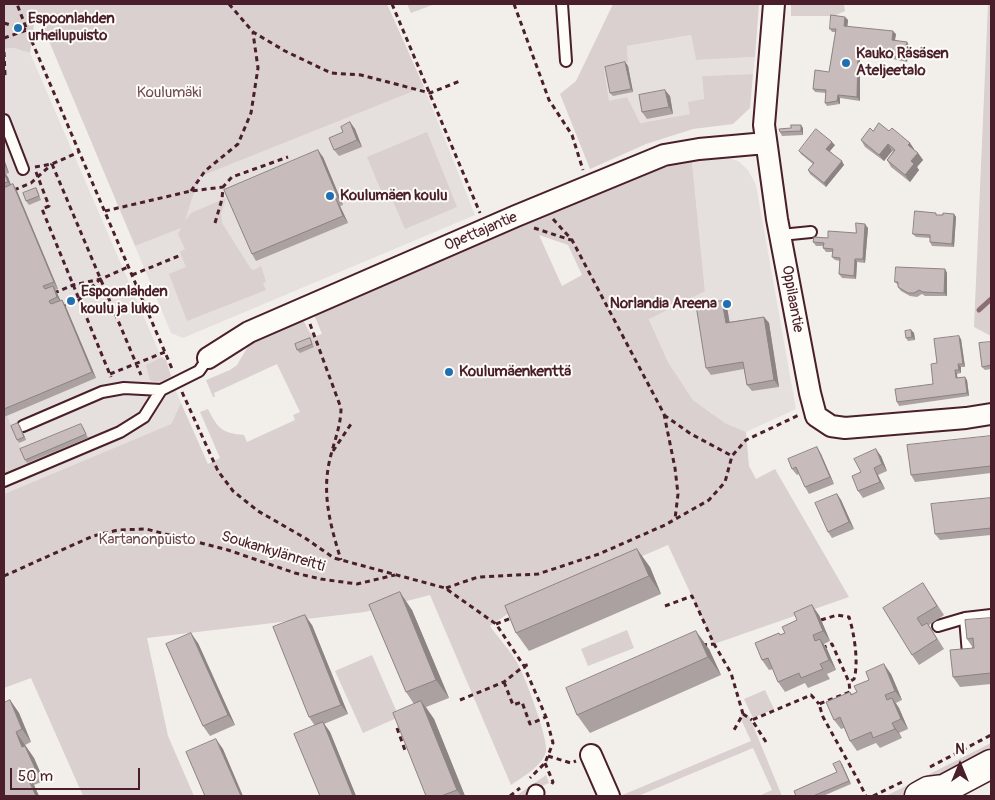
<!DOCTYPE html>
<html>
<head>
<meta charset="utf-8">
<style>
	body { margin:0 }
	#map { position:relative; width:995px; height:800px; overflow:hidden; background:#f2efeb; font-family:Pangolin,sans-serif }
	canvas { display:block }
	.frame { position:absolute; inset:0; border:5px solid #4a1f2b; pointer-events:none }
	.north { position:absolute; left:935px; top:740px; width:50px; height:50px; -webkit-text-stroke:4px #fdfcf7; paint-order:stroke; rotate:0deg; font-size:14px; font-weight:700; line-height:20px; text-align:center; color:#4a1f2b }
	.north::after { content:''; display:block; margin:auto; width:18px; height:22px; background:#4a1f2b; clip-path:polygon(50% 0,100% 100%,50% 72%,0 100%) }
	.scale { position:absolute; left:10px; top:768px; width:130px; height:22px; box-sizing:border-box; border:2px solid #4a1f2b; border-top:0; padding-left:6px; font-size:15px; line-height:18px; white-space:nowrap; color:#4a1f2b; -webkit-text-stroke:4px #fdfcf7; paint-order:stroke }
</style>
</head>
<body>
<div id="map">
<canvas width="995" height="800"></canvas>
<div class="frame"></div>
<div class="north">N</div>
<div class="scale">50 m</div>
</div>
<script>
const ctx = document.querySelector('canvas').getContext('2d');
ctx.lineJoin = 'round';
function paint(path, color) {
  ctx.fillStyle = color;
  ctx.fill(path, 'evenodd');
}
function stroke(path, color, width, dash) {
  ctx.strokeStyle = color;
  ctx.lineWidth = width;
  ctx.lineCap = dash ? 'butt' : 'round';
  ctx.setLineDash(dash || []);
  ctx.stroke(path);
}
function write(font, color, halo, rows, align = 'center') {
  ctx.font = font + ' Pangolin,sans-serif';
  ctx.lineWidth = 4;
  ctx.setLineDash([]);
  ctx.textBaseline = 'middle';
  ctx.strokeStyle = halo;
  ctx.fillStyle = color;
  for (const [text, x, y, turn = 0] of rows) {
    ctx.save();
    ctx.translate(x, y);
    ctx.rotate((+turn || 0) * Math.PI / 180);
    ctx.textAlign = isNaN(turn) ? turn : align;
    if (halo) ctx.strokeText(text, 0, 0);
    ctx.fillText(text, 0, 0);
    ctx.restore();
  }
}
paint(new Path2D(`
	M 691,35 L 696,60 L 755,57 L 753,74 L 702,76 L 704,100 L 690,114 L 639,123 L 627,97 L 609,102 L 604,67 L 628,62 L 627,46 Z
	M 14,48 L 30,53 L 181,403 L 171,424 L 4,494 L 4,49 Z
	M 424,87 L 475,215 L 183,338 L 171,333 L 135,246 L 183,227 L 199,177 Z
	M 729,158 L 738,161 L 748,170 L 756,185 L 796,409 L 746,432 L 725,423 L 693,400 L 668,362 L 649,318 L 705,290 L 692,162 Z`), '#e5dfdd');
paint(new Path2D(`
	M 4,4 L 387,4 L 424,87 L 199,177 L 185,221 L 191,213 L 226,198 L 221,214 L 222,223 L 251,269 L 254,270 L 261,266 L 266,282 L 263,283 L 266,290 L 187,321 L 169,274 L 186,267 L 180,252 L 185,249 L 178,234 L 181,228 L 135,246 L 36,10 L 30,53 L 14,48 L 4,49 Z
	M 407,4 L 435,4 L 411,13 Z
	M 613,4 L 759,4 L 755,57 L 696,60 L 691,35 L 627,46 L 628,62 L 604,68 L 609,101 L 627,97 L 640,123 L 690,114 L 688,102 L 704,99 L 702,76 L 753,74 L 750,108 L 733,124 L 693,129 L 646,144 L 590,169 L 560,94 L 576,81 Z
	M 791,4 L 844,4 L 845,11 L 834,16 L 791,16 Z
	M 988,4 L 991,4 L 991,336 L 974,327 Z
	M 427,132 L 457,207 L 405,229 L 392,199 L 382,193 L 367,157 Z
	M 692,162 L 705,291 L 649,319 L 668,362 L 693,400 L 725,423 L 746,432 L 749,466 L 756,479 L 775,469 L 849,597 L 714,644 L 668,545 L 509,613 L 490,626 C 499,639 512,652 519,666 C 526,680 548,738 546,751 C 543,766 522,777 511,785 L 430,595 L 365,612 L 147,638 L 168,736 L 194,796 L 83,796 L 31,678 L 4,688 L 4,494 L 171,424 L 181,403 L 208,464 L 220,458 L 200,412 L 208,409 C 218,429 222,433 244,435 L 247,442 L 295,420 L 293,415 L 300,412 L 277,364 L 214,393 L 215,397 L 213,397 L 206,380 L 230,370 L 237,365 L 253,338 L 302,318 L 310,333 L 316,336 L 322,334 L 313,312 L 650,170 ZM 539,235 L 568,245 L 582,275 L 562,286 Z
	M 162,357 L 166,360 L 171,376 C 165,380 157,384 150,380 L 146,365 Z
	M 7,416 L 27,463 L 4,474 L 4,417 Z
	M 627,630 L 634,648 L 588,666 L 581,649 Z
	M 372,655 L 399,717 L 363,733 L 335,671 Z
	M 765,690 L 774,709 L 753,718 L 744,699 Z
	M 749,716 L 782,796 L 759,796 L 772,790 L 753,748 L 638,796 L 620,796 L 751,741 L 740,717 Z
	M 991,743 L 991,759 L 909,796 L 886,796 Z
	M 546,775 L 549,783 L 527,792 L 529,796 L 516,796 Z`), '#d9d0cf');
stroke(new Path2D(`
	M 979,310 L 991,299`), '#8b6f75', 5);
const service = new Path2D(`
	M 562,4 L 566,61
	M 4,120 L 23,169
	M 781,235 L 811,232
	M 23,426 L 102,392 L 124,388 L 161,390 L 199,371 L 208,358
	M 4,481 L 120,432 L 144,417 L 161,390
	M 965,618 L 968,654
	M 938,626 L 965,618 L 991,615`);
const pedestrian = new Path2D(`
	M 535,796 L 536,793`);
const minor = new Path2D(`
	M 774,4 L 764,125 L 777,219 L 810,393 L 816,416 L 831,426 L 845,428 L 966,418 L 991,414
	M 208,358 L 249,332 L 516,216 L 664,155 L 699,149 L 766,143
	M 591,755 L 609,796`);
const secondary = new Path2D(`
	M 919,796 L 928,791 L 944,789 L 991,764`);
stroke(service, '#4a1f2b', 14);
stroke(pedestrian, '#4a1f2b', 19);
stroke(minor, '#4a1f2b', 24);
stroke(secondary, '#4a1f2b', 31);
stroke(new Path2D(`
	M 229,4 L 253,32 L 285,51 L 331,73 L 361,75 L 430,93 L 460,81
	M 392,4 L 480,213
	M 514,4 L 549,100 L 572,135 L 583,170
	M 4,23 L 27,30 L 17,4
	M 4,38 L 27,30 L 173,371
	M 4,52 L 5,74 L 4,79
	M 52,164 L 141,375
	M 35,167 L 52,164 L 79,152
	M 36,172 L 49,206 L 42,209 L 111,377
	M 14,190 L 31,183 L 52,164
	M 191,191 L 205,171 L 238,144 L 251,113 L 258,68 L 253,33
	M 105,211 L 191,191 L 223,187
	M 553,219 L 572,240 L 664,414 L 675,468 L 678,494 L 675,519
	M 215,223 L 222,199 L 223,187 L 232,177 L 288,157
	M 534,228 L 571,240
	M 132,275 L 181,255
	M 54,293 L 73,285 L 101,279 L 128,267
	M 61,307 L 79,300 L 100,279
	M 310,324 L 341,408 C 341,429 331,448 328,469 C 323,500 332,531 341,560
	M 110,374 L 165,352
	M 182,392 L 218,471 L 233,491 L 258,511 L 305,538 L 334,558 L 445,588 L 496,624 L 524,666 L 546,717 L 553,743 L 545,763 L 530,778
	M 664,415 L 691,434 L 732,456
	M 333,451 L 351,424
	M 4,576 L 93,536 L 118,530 L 146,529 L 228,550 L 295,573 L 321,579 L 357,584 L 395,575
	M 446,588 L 478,577 L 538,574 L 599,554 L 665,525 L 709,500 L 725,482 L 732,456 L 746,440 L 799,415
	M 665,606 L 692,596 L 714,644 L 731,673 L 743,714 L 734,730
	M 821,620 L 837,615 L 849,617 C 854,632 859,663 854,679 L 849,682
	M 496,624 L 514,617
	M 702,645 L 714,644
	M 822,648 L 832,644 L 849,682 L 850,692 L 819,704 L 823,717 L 858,780 L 866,796
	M 504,682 L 513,705 L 522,702 L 530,724 L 546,717
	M 460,700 L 504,682 L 524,666 L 530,664
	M 743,714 L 752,720
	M 397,728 L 406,753
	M 766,742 L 752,720 L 811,695 L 819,704
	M 548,756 L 571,763 L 576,761
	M 545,763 L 553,782 L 550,787
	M 930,767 L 991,735
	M 510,796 L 520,788
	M 873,796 L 902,782`), '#4a1f2b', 3, [5, 4]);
stroke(service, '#fdfcf7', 10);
stroke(pedestrian, '#fdfcf7', 15);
stroke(minor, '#fdfcf7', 20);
stroke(secondary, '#fdfcf7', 28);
paint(new Path2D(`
	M 845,17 L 848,20 L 847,27 L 896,34 L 895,41 L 907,42 L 909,46 L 907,62 L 892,59 L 889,56 L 875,54 L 875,59 L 860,57 L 860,101 L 840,98 L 840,104 L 827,106 L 825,103 L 826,93 L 815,92 L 813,89 L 829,72 L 836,32 L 832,32 L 830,29 Z
	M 625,62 L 628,66 L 633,92 L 613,96 L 610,93 Z
	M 670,96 L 673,114 L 647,119 L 642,112 Z
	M 350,122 L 355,129 L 362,147 L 339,156 L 334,150 L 343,132 Z
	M 803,128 L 803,135 L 782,136 L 780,132 Z
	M 873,131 L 889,131 L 910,143 L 914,149 L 914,150 L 918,153 L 923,160 L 917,167 L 919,170 L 910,182 L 891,167 L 887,160 L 893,151 L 892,151 L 884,161 L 865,147 L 861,140 Z
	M 835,145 L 830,151 L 844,165 L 826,187 L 810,174 L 808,170 L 813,164 L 801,154 L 799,151 Z
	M 323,157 L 343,205 L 340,206 L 348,223 L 256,261 L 252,254 Z
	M 4,159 L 9,173 L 6,174 L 11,185 L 13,184 L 17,191 L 58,289 L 55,290 L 61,301 L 62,300 L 66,307 L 96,378 L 4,417 Z
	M 36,188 L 38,192 L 41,200 L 29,205 L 26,201 Z
	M 954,214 L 956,217 L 954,247 L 932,246 L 930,242 L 930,238 L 916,237 L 913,234 L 938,215 Z
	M 868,228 L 865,263 L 857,262 L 856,279 L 842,278 L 839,274 L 840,261 L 835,260 L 832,257 L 833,252 L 826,252 L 823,248 L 824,246 L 816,246 L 813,242 L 828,238 L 856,233 Z
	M 945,269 L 947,273 L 947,296 L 925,296 L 922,294 L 917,297 L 910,296 L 901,291 L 898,287 L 898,285 L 895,282 Z
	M 727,307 L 729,322 L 764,317 L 769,323 L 779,387 L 752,391 L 747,385 L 744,369 L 711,375 L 706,368 Z
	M 911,330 L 914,333 L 915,340 L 908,341 L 906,338 Z
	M 310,338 L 314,347 L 300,353 L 297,350 Z
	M 961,339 L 965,367 L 961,367 L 961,373 L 957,374 L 957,378 L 967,380 L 969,396 L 899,406 L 897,402 L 933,384 L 937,363 Z
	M 991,342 L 991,369 L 985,370 L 982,367 Z
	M 20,426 L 26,440 L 19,443 L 17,440 Z
	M 83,427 L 88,438 L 27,463 L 25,460 Z
	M 991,436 L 991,473 L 915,482 L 911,475 Z
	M 817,447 L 821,454 L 834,484 L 809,494 L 805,487 L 799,474 L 797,475 L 792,469 Z
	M 881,456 L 887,471 L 878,475 L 885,489 L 863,498 L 858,491 L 861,472 Z
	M 837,494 L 841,500 L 854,529 L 832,538 L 828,532 Z
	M 991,498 L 991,535 L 940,540 L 935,534 Z
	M 650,567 L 661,594 L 529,651 L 516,633 Z
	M 923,583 L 944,615 L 929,625 L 944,649 L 919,665 L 912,655 Z
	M 412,610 L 449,698 L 426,707 L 434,719 L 465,796 L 426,796 L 414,704 L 406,692 Z
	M 819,615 L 830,641 L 824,644 L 827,649 L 836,670 L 827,674 L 830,679 L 808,688 L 805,683 L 785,692 L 778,682 L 773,669 L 769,670 L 762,660 L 780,635 Z
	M 991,618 L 991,684 L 960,687 L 953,677 L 973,648 L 967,639 Z
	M 312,625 L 348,714 L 324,724 L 330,732 L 356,796 L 320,796 L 315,726 L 309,717 Z
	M 198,643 L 235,725 L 210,736 L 203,726 Z
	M 709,649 L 721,675 L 590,733 L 577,715 Z
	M 891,674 L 902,700 L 896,703 L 899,708 L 908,729 L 899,733 L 902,738 L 880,748 L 876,743 L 857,751 L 850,741 L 844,728 L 841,729 L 834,720 L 850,692 L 852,694 Z
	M 10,700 L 19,713 L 31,742 L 25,745 L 34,758 L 44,781 L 34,785 L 39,796 L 4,796 Z
	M 842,764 L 851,784 L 823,796 L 796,796 L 837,772 Z`), '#aca1a1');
paint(new Path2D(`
	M 845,17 L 848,20 L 847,30 L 844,26 Z
	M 893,31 L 896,34 L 894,44 L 892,40 Z
	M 907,42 L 909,46 L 907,62 L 904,58 Z
	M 873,50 L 875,54 L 875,59 L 872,55 Z
	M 858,54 L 860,57 L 860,101 L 857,97 Z
	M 625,62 L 628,66 L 633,92 L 631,89 Z
	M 665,90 L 670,96 L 673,114 L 669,107 Z
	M 838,95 L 840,98 L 840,104 L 837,101 Z
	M 350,122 L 355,129 L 362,147 L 357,140 Z
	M 801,125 L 803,128 L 803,135 L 801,131 Z
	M 832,142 L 835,145 L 829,152 L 826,149 Z
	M 910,143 L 914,149 L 912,152 L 908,145 Z
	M 888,144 L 892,151 L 884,161 L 879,155 Z
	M 318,150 L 323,157 L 343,205 L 338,198 Z
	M 918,153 L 923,160 L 917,167 L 919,170 L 910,182 L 905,175 L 911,161 Z
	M 4,159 L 9,173 L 4,164 Z
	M 842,161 L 844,165 L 826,187 L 824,183 Z
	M 4,172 L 8,177 L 12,188 L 8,182 Z
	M 13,184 L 17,191 L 58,289 L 54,282 Z
	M 336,199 L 340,206 L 348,223 L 343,216 Z
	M 954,214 L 956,217 L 954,247 L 952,244 Z
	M 865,224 L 868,228 L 865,263 L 863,259 Z
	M 855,259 L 857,262 L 856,279 L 854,276 Z
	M 945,269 L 947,273 L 947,296 L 944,293 Z
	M 53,286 L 57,293 L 62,304 L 57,297 Z
	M 62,300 L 66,307 L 96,378 L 92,372 Z
	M 722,301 L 727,307 L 731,330 L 726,323 Z
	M 764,317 L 769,323 L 779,387 L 774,380 Z
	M 911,330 L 914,333 L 915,340 L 912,337 Z
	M 959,336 L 961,339 L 965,367 L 963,364 Z
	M 958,364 L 961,367 L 961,373 L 959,370 Z
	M 955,370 L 957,374 L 958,382 L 956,378 Z
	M 965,377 L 967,380 L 969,396 L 967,393 Z
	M 18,423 L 20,426 L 26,440 L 24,437 Z
	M 817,447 L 821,454 L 834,484 L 830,477 Z
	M 876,449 L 881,456 L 887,471 L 882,464 Z
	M 874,468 L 878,475 L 885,489 L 880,482 Z
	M 837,494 L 841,500 L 854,529 L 849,522 Z
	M 637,549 L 650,567 L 661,594 L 649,576 Z
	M 400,592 L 412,610 L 449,698 L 436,680 Z
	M 812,605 L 819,615 L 830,641 L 823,631 Z
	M 305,615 L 312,625 L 348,714 L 341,705 Z
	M 696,631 L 709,649 L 721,675 L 708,657 Z
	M 191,633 L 198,643 L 235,725 L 228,715 Z
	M 820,639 L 827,649 L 836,670 L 829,660 Z
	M 884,664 L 891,674 L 902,700 L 895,691 Z
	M 892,698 L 899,708 L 908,729 L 901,719 Z
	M 10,700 L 19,713 L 31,742 L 22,729 Z
	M 421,701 L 434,719 L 465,796 L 461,796 L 457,790 Z
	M 323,722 L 330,732 L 356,796 L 353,796 Z
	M 892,723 L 899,733 L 902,738 L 895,729 Z
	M 16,732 L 34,758 L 44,781 L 35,768 L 22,747 Z
	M 216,739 L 223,749 L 243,796 L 241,796 Z
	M 840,761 L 842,764 L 851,784 L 849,781 Z
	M 25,772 L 34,785 L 39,796 L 36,796 Z`), '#8c8383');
const building = new Path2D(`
	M 831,15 L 845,17 L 844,26 L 893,31 L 892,40 L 907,42 L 904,58 L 889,56 L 890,53 L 873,50 L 872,55 L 858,54 L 857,97 L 838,95 L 837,101 L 825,103 L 826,90 L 813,89 L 815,70 L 829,72 L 836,29 L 830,29 Z
	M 625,62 L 631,89 L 610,93 L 605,67 Z
	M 665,90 L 669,107 L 642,112 L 639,95 Z
	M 350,122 L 357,140 L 334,150 L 329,138 L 343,132 L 341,127 Z
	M 879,123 L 889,131 L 892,128 L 910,143 L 908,145 L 918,153 L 911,161 L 914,164 L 905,175 L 887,160 L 895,150 L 888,144 L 879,155 L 861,140 L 870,128 L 873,131 Z
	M 791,125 L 801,125 L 801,131 L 780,132 L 779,129 L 791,128 Z
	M 816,129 L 832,142 L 826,149 L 842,161 L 824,183 L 808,170 L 814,163 L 799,151 Z
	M 318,150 L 338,198 L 336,199 L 343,216 L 252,254 L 224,190 Z
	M 4,173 L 8,182 L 4,183 Z
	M 13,184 L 54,282 L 43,286 L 45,289 L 53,286 L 57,297 L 49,301 L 50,303 L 51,304 L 62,300 L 92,372 L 4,409 L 4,188 Z
	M 36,188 L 39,196 L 26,201 L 23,193 Z
	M 915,211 L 936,213 L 936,215 L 943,215 L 943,213 L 954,214 L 952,244 L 930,242 L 930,235 L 913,234 Z
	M 856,223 L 865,224 L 863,259 L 855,259 L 854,276 L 839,274 L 840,258 L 832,257 L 833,249 L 823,248 L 824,243 L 813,242 L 814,237 L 828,238 L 828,231 L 856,233 Z
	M 896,267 L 945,269 L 944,293 L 923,292 L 919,290 L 914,293 L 908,293 L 898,287 L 898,282 L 895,282 Z
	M 722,301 L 726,323 L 764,317 L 774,380 L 747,385 L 743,362 L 706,368 L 696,305 Z
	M 911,330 L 912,337 L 906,338 L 905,331 Z
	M 959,336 L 963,364 L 958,364 L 959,370 L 955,370 L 956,378 L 965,377 L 967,393 L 897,402 L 895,389 L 933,384 L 931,364 L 937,363 L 934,339 Z
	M 310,338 L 312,344 L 297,350 L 295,344 Z
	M 991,342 L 991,365 L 982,367 L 979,343 Z
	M 18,423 L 24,437 L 17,440 L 11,426 Z
	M 81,424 L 86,434 L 25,460 L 20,449 Z
	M 991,436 L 991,466 L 911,475 L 907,445 Z
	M 817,447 L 830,477 L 805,487 L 796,467 L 792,469 L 788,459 Z
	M 876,449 L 882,464 L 874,468 L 880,482 L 858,491 L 852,476 L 861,472 L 854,459 Z
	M 837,494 L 849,522 L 828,532 L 815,503 Z
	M 991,498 L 991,528 L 935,534 L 931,504 Z
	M 637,549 L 649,576 L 516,633 L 505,606 Z
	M 923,583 L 937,606 L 917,618 L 922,626 L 927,623 L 937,639 L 912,655 L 883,608 Z
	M 400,592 L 436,680 L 406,692 L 369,605 Z
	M 812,605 L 823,631 L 813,635 L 815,641 L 820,639 L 829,660 L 820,664 L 823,669 L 801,678 L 799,673 L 778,682 L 768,658 L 762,660 L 755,643 L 779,633 L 780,635 L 785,633 L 782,627 L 797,620 L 794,613 Z
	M 305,615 L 341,705 L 309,717 L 273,627 Z
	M 991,618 L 991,673 L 953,677 L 950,650 L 974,648 L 973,638 L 967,639 L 965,620 Z
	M 696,631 L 708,657 L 577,715 L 566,688 Z
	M 191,633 L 228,715 L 203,726 L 166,644 Z
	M 884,664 L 895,691 L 885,695 L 887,700 L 892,698 L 901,719 L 892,723 L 895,729 L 873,738 L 871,732 L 850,741 L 840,717 L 834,720 L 826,702 L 850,692 L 851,695 L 857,692 L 854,686 L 869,680 L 866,672 Z
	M 10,700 L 22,729 L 16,732 L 22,747 L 25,746 L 35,768 L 25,772 L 36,796 L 4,796 L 4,703 Z
	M 421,701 L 457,790 L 441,796 L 426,796 L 393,713 Z
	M 323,722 L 353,796 L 320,796 L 294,734 Z
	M 216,739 L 241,796 L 205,796 L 186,752 Z
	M 840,761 L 849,781 L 813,796 L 796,796 L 794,791 L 837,772 L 833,764 Z`);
paint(building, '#c8bbbb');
stroke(building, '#8c8383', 1);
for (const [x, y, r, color] of [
	[18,28,5,"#1f6fb2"],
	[846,63,5,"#1f6fb2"],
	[330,196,5,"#1f6fb2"],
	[71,301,5,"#1f6fb2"],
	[727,304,5,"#1f6fb2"],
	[449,372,5,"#1f6fb2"]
]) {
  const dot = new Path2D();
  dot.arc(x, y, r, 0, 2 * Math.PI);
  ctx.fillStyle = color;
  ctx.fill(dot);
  stroke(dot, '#fdfcf7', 2);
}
write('bold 15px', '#4a1f2b', '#fdfcf7', [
	["Espoonlahden",28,19],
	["urheilupuisto",28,36],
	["Kauko Räsäsen",856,54],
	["Ateljeetalo",856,71],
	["Koulumäen koulu",340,196],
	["Espoonlahden",81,292],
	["koulu ja lukio",81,309],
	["Norlandia Areena",717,304,"right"],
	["Koulumäenkenttä",459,372]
], 'left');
write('15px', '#6e4b54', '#fdfcf7', [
	["Koulumäki",169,93],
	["Kartanonpuisto",147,540]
]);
write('15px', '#4a1f2b', '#fdfcf7', [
	["Opettajantie",481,232,-23],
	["Oppilaantie",792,299,80],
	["Soukankylänreitti",273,552,17]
]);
</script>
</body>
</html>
